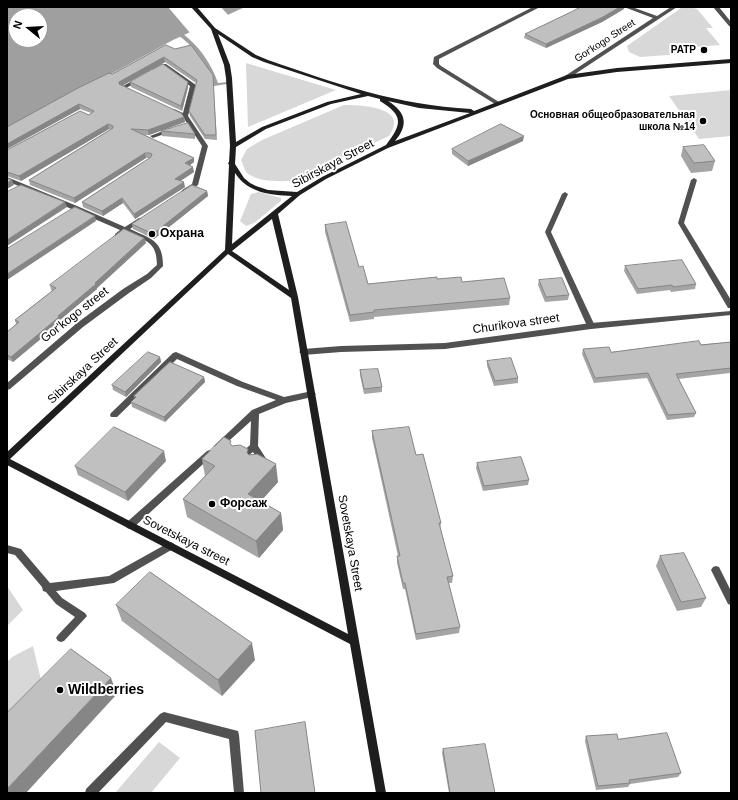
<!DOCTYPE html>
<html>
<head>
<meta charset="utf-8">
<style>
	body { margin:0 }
	#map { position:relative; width:738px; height:800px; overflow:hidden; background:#fff; font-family:Arial,sans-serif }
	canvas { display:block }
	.frame { position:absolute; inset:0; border:8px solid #000; pointer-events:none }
	.north { position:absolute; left:8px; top:8px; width:40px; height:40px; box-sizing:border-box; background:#fff; border:1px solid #999; border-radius:50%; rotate:288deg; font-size:11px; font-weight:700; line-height:16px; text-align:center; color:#000 }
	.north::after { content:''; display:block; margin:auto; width:14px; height:18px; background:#000; clip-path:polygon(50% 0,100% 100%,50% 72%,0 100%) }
</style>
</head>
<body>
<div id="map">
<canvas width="738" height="800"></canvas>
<div class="frame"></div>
<div class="north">N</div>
</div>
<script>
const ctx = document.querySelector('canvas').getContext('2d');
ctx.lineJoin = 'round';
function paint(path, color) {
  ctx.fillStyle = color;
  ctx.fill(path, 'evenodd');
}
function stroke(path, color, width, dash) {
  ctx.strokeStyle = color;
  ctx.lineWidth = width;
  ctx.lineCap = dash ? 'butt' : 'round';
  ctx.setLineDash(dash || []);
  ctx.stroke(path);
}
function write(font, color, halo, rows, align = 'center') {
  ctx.font = font + ' Arial,sans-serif';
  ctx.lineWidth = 4;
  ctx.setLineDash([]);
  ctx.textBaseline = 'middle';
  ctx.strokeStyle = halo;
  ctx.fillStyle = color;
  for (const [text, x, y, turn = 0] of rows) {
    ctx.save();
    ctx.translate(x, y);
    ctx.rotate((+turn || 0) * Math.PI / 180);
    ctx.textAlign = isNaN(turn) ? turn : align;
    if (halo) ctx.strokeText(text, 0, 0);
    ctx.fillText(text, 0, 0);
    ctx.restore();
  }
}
paint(new Path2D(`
	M 690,7 L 697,9 L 713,28 L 706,28 L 720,45 L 680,48 L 683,54 L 640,57 L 629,52 L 627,46 L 681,8 Z
	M 246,63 L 336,90 L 248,127 Z
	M 731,90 L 731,136 L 699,139 L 669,96 Z
	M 344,105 C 362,105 410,107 389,136 L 293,181 C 279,181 258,183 246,172 C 244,169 243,163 241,160 L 247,149 L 262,140 Z
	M 259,192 L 281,198 L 281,201 L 254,223 L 246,226 L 240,221 L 251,194 Z
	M 7,586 L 23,610 L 7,626 Z
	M 33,646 L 41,680 L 7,717 L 7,662 L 12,657 Z
	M 159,742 L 180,758 L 151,793 L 115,793 Z`), '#d8d8d8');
paint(new Path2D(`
	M 7,7 L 245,7 L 173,40 L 7,131 ZM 16,16 L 40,16 L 40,40 L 16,40 Z`), '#9f9f9f');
paint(new Path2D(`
	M 168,7 L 221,7 L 229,16 L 191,34 Z`), '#fff');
paint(new Path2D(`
	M 174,30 C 180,30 184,35 188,38 C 202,50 212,66 218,83 L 227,82 L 227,84 L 214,86 C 212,80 210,74 207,68 C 199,53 188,42 174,32 Z`), '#9f9f9f');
paint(new Path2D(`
	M 162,64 L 166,64 L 196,85 L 188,116 L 208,146 L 198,185 L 184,193 L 182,192 L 182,190 L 192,184 L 202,146 L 183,117 L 171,111 L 174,109 L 183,113 L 190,86 L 164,67 L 157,71 L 153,71 L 153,69 Z
	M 138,78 L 143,79 L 126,88 L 121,87 Z
	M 171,128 L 174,130 L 173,131 L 153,138 L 150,136 Z
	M 7,177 L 77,206 L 125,227 L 139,218 L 143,218 L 143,220 L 130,229 C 151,239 163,240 163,266 L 160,268 L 157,266 C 157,241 146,241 126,232 L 119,236 L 115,236 L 115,234 L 120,230 L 7,181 Z
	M 694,178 L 697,180 L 684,223 L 731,300 L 731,308 L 728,308 L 678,223 L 691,180 Z
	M 565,192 L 568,194 L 551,232 L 595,326 L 591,329 L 587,326 L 545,232 L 562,194 Z
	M 176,352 L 243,382 L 284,397 L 312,391 L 316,394 L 312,397 L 286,403 L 259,414 L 258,446 L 267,460 C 265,465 262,469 256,467 L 255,465 L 258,460 L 253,452 C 249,455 244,461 238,459 L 237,457 L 250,445 L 251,421 L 221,448 L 215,448 L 214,446 L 252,410 L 276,400 L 237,386 L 177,359 L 117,417 L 111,417 L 110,415 L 111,413 L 173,353 Z
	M 210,450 L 213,451 L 214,453 L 213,455 L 133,528 L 130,529 L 127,528 L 126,525 L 127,522 L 207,451 Z
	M 170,542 L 173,543 L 175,546 L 173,549 L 114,583 L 56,591 L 62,598 L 85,613 L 87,616 L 64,641 L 61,642 L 58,641 L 56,638 L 58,635 L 75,617 L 56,604 L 46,592 L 43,591 L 42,587 L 15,555 L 7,553 L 7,545 L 21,549 L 50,583 L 109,576 Z
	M 716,566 L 719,567 L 731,591 L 731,605 L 728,604 L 711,570 L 713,567 Z
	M 164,712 L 238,731 L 239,735 L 244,793 L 234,793 L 229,739 L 166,722 L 98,793 L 85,793 L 86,789 L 160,714 Z`), '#515151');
paint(new Path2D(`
	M 533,7 L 540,7 L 439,59 L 439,64 L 441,66 L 499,102 L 499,104 L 495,104 L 437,68 L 433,64 L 434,57 Z
	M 624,7 L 632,7 L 657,16 L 671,7 L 677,7 L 569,78 L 565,78 L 565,76 L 653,18 Z
	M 713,7 L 719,7 L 731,22 L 731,27 L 729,26 Z
	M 158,264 L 160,264 L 163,266 L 151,278 L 129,293 L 83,327 L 10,389 L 7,390 L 7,383 L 77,323 L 123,289 L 147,274 Z
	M 731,311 L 731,315 L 591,329 L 445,349 L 341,352 L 303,355 L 299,352 L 303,349 L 341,346 L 445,343 L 591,323 Z`), '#515151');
paint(new Path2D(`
	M 191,7 L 197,7 L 215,28 L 256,55 L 268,60 C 337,84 397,105 471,109 L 474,111 L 567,75 L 617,68 L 731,59 L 731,63 L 617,72 L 568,79 L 388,148 L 326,179 L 300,195 L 278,214 L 298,297 L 386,793 L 376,793 L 350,644 L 7,465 L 7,452 L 225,250 L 229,165 L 228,163 L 229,162 L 230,146 L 226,78 L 224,65 L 211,29 ZM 218,34 L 252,57 L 264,62 L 361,94 L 327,102 L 262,127 L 236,142 L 232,78 L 230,65 ZM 368,96 L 380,99 L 380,101 C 404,116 402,124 386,145 L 322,177 L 297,192 L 268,190 L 256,186 L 250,183 L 244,178 L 235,164 L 236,147 L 266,129 L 331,104 ZM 388,101 L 419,108 L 470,113 L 395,141 C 409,125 406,112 388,101 ZM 235,173 C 248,193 270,195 292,196 L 232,244 ZM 272,219 L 289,290 L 232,251 ZM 228,254 L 291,298 L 348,634 L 10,459 Z`), '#1e1e1e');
paint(new Path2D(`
	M 624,9 L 602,22 L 546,48 L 524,38 L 525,34 Z
	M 166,45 L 213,79 L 217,140 L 205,139 L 190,116 L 189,111 L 196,83 L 165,62 L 122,85 L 184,117 L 185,122 L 149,135 L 144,135 L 194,158 L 194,162 L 190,165 L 194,172 L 180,181 L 185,187 L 135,219 L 123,203 L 103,216 L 83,207 L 82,202 L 151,158 L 146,158 L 75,203 L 30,185 L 29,180 L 111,129 L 109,129 L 21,181 L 7,176 L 7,150 L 89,115 L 91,113 L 80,109 L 7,149 L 7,127 L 112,74 Z
	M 130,82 L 188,87 L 182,111 L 131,87 Z
	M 161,131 L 195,134 L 195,139 L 162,136 Z
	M 523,141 L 468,166 L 452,154 L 452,149 Z
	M 683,147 L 715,161 L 712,171 L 691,173 L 681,156 Z
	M 207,191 L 208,196 L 154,239 L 133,229 L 132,224 Z
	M 325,225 L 359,267 L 368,284 L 437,279 L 462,282 L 510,298 L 509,305 L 374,317 L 374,319 L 350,322 L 325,232 Z
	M 144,238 L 146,243 L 97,288 L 97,289 L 60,320 L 61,322 L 13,362 L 7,359 L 7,332 L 16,324 L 15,320 L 52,291 L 51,290 L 50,285 Z
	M 625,266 L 696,284 L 695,289 L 671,292 L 670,290 L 637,294 L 624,271 Z
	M 539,280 L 569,295 L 568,300 L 545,302 L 538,285 Z
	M 731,342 L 731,375 L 730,373 L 678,379 L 696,413 L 694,417 L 667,420 L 647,378 L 594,383 L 582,354 L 583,349 L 611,352 Z
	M 160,357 L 161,362 L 126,397 L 113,390 L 112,385 Z
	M 487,361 L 518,378 L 518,383 L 494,386 L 487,366 Z
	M 360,370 L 382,387 L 382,392 L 364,394 L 360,375 Z
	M 204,377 L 205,382 L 165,422 L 132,407 L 131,402 L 135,398 L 134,396 Z
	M 372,431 L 416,455 L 441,523 L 440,529 L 453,576 L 452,583 L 448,583 L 460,627 L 459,633 L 416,640 L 405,589 L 403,589 L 397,563 L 397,556 L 398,556 L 372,438 Z
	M 232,446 L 249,455 L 278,482 L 261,501 L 281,513 L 283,530 L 259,558 L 187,517 L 183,499 L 205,476 L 202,459 Z
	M 166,461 L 128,501 L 78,475 L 75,466 Z
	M 477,463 L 529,480 L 528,485 L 483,491 L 476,468 Z
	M 660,556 L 706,598 L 701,607 L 677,611 L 656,566 Z
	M 116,605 L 255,660 L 222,696 L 122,621 Z
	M 586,736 L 618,739 L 681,773 L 678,777 L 630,784 L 628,787 L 596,790 L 585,741 Z
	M 443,749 L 495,793 L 449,793 L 442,753 Z`), '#a5a5a5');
paint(new Path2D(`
	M 620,7 L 624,7 L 624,9 L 602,22 L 546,48 L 546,44 Z
	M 164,57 L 165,62 L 120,87 L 119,82 Z
	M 188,82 L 188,87 L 182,111 L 181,106 Z
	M 79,104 L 80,109 L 7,149 L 7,144 Z
	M 184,117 L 185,122 L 149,135 L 148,130 Z
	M 108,124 L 109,129 L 21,181 L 19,176 Z
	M 524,136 L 523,141 L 468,166 L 468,161 Z
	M 145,153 L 146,158 L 75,203 L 74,198 Z
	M 194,158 L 194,162 L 186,168 L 185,163 Z
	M 193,167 L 194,172 L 176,184 L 175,179 Z
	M 12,180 L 14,185 L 7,189 L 7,183 Z
	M 184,182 L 185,187 L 135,219 L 134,214 Z
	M 207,191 L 208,196 L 154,239 L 153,234 Z
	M 122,198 L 123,203 L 103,216 L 102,211 Z
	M 65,202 L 67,207 L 7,246 L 7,240 Z
	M 95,216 L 96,221 L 7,280 L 7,274 Z
	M 144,238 L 146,243 L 97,288 L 97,289 L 60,320 L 61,322 L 13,362 L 11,357 L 58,316 Z
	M 160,357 L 161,362 L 126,397 L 125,392 Z
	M 204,377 L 205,382 L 165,422 L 164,417 Z
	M 164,451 L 166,461 L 128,501 L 125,492 Z
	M 276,464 L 278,482 L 251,512 L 248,494 Z
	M 281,513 L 283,530 L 259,558 L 256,541 Z
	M 252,643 L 255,660 L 222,696 L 218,680 Z
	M 111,678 L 117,694 L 26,793 L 7,793 L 7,789 Z`), '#868686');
const building = new Path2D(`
	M 581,7 L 620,7 L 603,17 L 546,44 L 525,34 L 571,12 Z
	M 166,45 L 175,49 L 191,45 L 213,75 L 216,135 L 205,135 L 189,111 L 197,80 L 164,57 L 119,82 L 119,84 L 181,113 L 184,117 L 148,130 L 131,129 L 194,158 L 185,163 L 193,167 L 175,179 L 184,182 L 134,214 L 122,198 L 102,211 L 82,202 L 151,157 L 152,154 L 150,153 L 145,153 L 74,198 L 29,180 L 113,128 L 113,126 L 108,124 L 19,176 L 7,172 L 7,150 L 80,111 L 89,115 L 94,111 L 79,104 L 7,144 L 7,127 L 78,88 L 109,73 L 112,74 Z
	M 163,64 L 188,82 L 181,106 L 130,82 Z
	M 188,123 L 195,134 L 161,131 Z
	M 501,124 L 524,136 L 468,161 L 452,149 Z
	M 704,145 L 715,161 L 694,163 L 683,147 Z
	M 7,178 L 12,180 L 7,183 Z
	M 21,185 L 65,202 L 7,240 L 7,192 Z
	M 192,185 L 207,191 L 153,234 L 132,224 Z
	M 75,207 L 95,216 L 7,274 L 7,249 Z
	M 346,222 L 359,267 L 363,266 L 368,284 L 437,277 L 437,279 L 461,277 L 462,282 L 504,278 L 510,298 L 374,310 L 374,312 L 350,315 L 325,225 Z
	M 124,229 L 144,238 L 95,283 L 96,284 L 58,316 L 59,317 L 11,357 L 7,355 L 7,332 L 19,322 L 15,320 L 56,288 L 50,285 Z
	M 682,260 L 696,284 L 673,287 L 672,285 L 638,289 L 625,266 Z
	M 562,278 L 569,295 L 546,297 L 539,280 Z
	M 699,341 L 701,345 L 731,342 L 731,368 L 676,374 L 696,413 L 668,415 L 648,373 L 595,378 L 583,349 L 609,347 L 611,352 Z
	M 148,352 L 160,357 L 125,392 L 112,385 Z
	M 511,358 L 518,378 L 495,381 L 487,361 Z
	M 170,362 L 204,377 L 164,417 L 131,402 L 136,397 L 134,396 Z
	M 378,369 L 382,387 L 364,389 L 360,370 Z
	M 114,427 L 164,451 L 125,492 L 75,466 Z
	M 409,427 L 416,455 L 423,454 L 441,523 L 439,523 L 453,576 L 447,577 L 460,627 L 416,634 L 405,583 L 403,583 L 397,556 L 400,556 L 372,431 Z
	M 224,437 L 231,441 L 230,443 L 232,446 L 240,445 L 248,449 L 247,453 L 249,455 L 257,454 L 276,464 L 248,494 L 281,513 L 256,541 L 183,499 L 215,466 L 202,459 Z
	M 521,457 L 529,480 L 484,486 L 477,463 Z
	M 684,553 L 706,598 L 681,602 L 660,556 Z
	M 150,572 L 252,643 L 218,680 L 116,605 Z
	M 71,649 L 111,678 L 7,789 L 7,713 Z
	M 305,722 L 315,793 L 261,793 L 255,731 Z
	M 667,733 L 681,773 L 629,780 L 630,783 L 598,786 L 586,736 L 617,734 L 618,739 Z
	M 485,744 L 495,793 L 450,793 L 443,749 Z`);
paint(building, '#c0c0c0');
stroke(building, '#868686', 1);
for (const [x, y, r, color] of [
	[704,50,4,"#000"],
	[703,121,4,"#000"],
	[152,234,4,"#000"],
	[212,504,4,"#000"],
	[60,690,4,"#000"]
]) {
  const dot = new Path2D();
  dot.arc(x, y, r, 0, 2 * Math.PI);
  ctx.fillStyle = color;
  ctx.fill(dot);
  stroke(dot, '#fff', 1.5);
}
write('10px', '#000', '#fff', [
	["Gor'kogo Street",605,41,-33]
]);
write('bold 10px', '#000', '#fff', [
	["PATP",696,50],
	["Основная общеобразовательная",695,115],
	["школа №14",695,127]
], 'right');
write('12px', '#000', '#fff', [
	["Sibirskaya Street",333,164,-28],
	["Gor'kogo street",75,315,-38],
	["Churikova street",516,324,-8],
	["Sibirskaya Street",83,371,-43],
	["Sovetskaya street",186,541,27],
	["Sovetskaya Street",350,543,80]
]);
write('bold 12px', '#000', '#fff', [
	["Охрана",160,234],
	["Форсаж",220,504]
], 'left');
write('bold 14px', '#000', '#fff', [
	["Wildberries",68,690]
], 'left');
</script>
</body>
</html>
